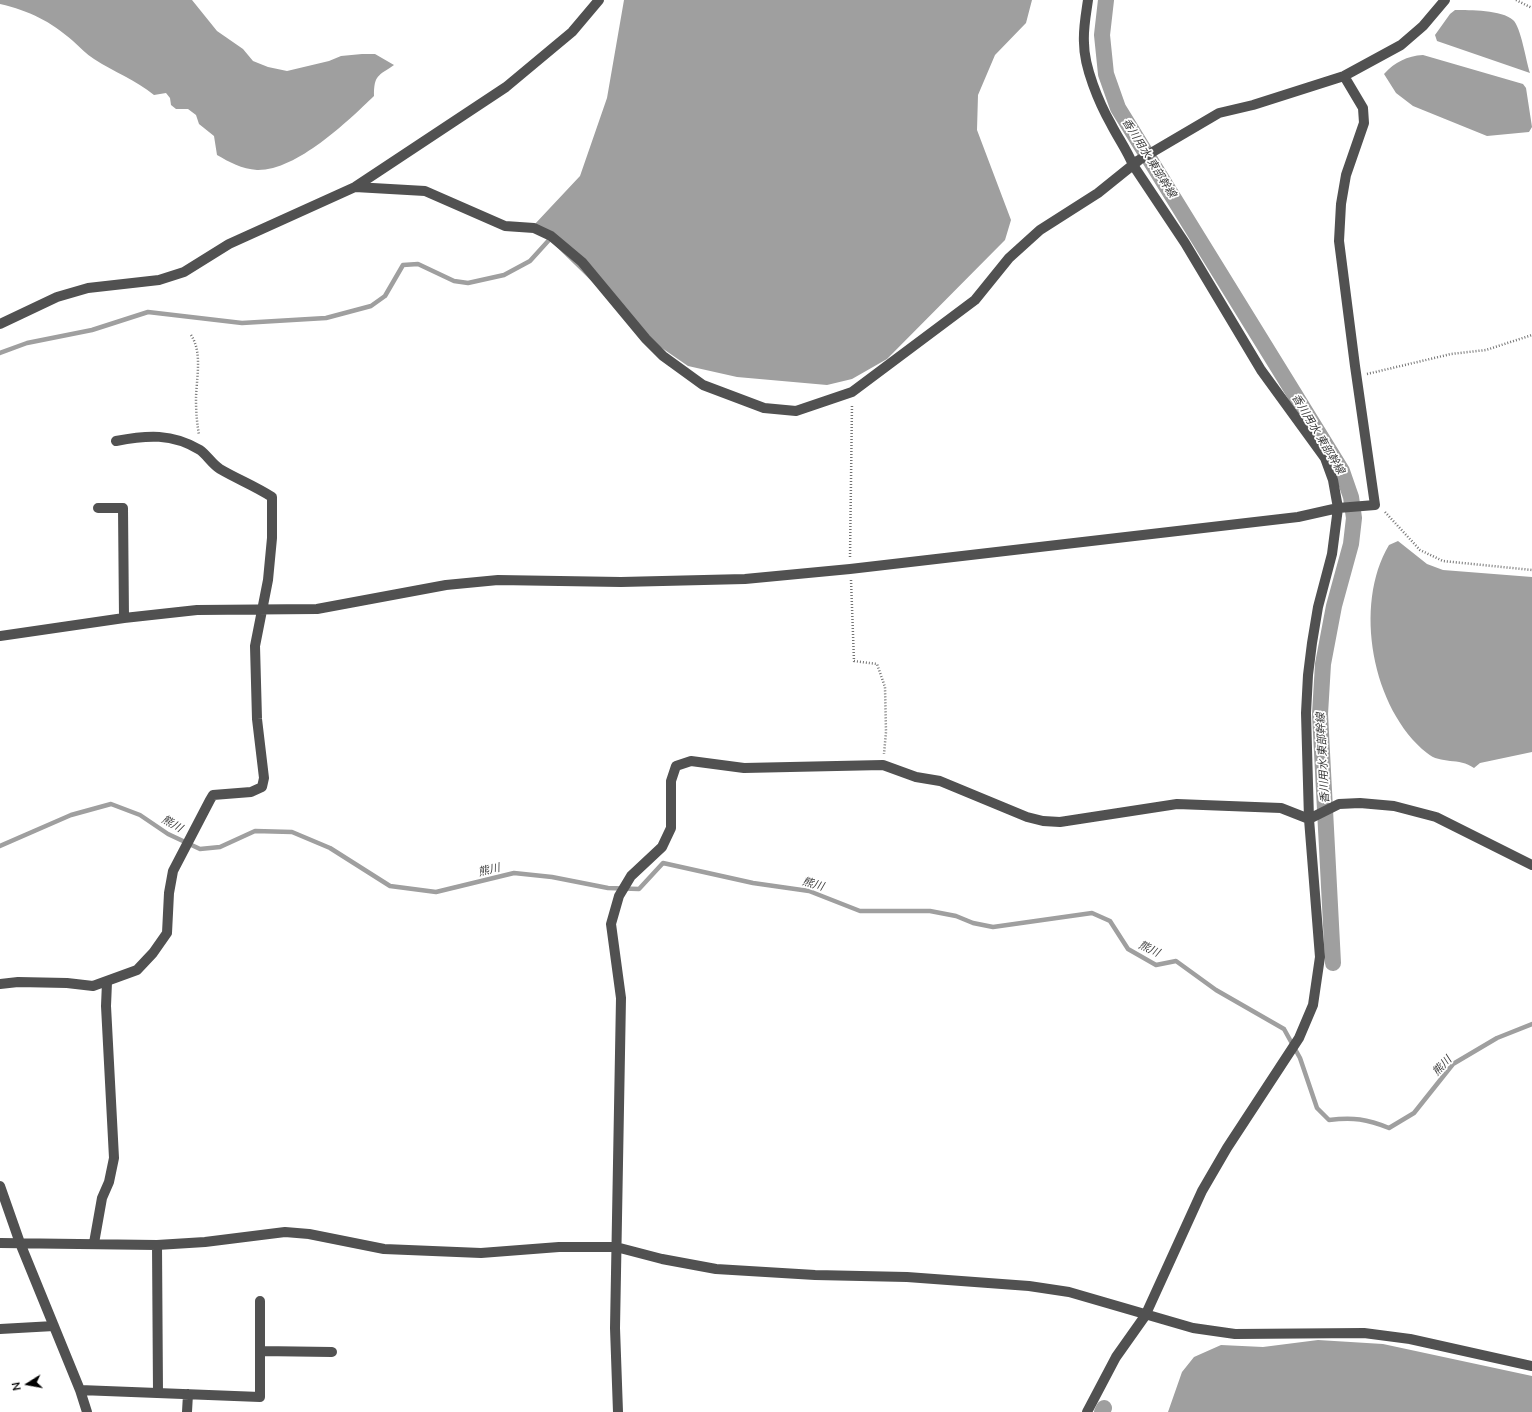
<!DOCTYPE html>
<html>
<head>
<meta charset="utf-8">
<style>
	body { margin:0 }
	#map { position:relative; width:1532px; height:1412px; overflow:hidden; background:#fff; font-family:Mulish,sans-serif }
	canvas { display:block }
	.north { position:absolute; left:8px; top:1364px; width:40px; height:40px; -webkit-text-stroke:3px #fff; paint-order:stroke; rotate:259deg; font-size:11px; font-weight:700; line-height:16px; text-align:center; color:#000 }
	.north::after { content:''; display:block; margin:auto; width:14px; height:18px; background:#000; clip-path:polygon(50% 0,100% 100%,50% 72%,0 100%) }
</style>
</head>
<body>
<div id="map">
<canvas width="1532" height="1412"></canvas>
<div class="north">N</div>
</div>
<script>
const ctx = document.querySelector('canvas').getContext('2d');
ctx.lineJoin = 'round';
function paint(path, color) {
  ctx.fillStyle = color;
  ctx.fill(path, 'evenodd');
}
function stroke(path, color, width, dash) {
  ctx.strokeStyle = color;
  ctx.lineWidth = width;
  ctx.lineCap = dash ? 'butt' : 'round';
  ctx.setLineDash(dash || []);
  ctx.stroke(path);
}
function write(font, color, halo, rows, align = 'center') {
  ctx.font = font + ' Mulish,"Noto Sans JP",sans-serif';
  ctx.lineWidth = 3.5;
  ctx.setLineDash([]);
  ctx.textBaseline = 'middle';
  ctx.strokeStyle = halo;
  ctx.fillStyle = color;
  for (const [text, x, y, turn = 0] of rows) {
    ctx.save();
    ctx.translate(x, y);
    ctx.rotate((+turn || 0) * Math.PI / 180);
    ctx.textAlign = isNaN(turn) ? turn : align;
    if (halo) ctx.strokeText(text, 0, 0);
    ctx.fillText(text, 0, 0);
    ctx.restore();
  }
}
paint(new Path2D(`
	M 0,0 L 192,0 L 217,31 L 243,49 L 253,61 L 268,67 L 287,71 L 329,61 L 341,56 L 362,54 L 375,54 L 394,65 C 378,76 374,75 374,96 C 347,122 296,171 257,170 C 242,169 229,162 217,155 L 214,136 L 199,124 L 196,115 L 188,109 L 176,109 L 171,105 L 170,98 L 166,93 L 154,95 C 136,80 114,72 94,59 C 86,54 80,47 73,41 C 50,21 30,11 0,4 Z
	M 624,0 L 1032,0 L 1026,23 L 995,55 L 978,95 L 977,130 L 1011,220 L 1005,240 L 887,359 L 852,379 L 827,385 L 737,377 L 688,366 L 656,344 L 534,225 L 580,176 L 607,98 Z
	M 1455,10 C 1470,10 1502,10 1513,20 C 1521,27 1526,61 1530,73 L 1437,41 L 1435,35 L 1450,14 Z
	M 1423,55 L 1523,84 L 1526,88 L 1532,127 L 1529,132 L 1487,136 L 1413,106 L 1396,93 L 1384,74 C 1395,62 1407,56 1423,55 Z
	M 1398,541 L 1427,564 L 1443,570 L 1532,577 L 1532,752 L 1480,763 L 1474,768 C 1459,757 1441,765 1427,753 C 1372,709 1353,605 1389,545 Z
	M 1318,1340 L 1383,1344 L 1532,1376 L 1532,1412 L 1168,1412 L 1182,1372 L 1194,1357 L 1221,1345 L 1263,1347 Z`), '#9f9f9f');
stroke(new Path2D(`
	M 0,353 L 27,343 L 92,330 L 148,312 L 242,323 L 326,318 L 371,306 L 385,296 L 403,265 L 418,264 L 454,281 L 468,283 L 504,275 L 530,261 L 549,240
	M 0,846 L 71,815 L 111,804 L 140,815 L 168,834 L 200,849 L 220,847 L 255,831 L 292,832 L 330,848 L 390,886 L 436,892 L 514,873 L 552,877 L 608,888 L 639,889 L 663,863 L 753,883 L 809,891 L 860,911 L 930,911 L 956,916 L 973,923 L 993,927 L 1092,913 L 1110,921 L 1128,949 L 1156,965 L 1176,961 L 1216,990 L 1284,1029 L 1300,1058 L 1317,1108 L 1329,1120 C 1353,1117 1367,1119 1389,1128 L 1414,1113 L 1453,1064 L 1497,1038 L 1532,1024`), '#9f9f9f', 4.5);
stroke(new Path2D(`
	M 1106,0 L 1102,35 L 1106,74 L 1118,108 L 1342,471 L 1351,497 L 1354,518 L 1351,544 L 1334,606 L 1323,664 L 1320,714 L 1333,963
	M 1102,1412 L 1104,1408`), '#9f9f9f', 16);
stroke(new Path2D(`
	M 1516,0 L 1532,8
	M 191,335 C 203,353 196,380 196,400 C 196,412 197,423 199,435
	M 1367,374 L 1451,354 L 1486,350 L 1532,335
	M 1385,512 L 1420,550 L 1443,561 L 1532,570
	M 850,557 L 852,404
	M 851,580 L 854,661 L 877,664 L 885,687 L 886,732 L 884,754`), '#737373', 2.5, [1, 2]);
stroke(new Path2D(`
	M 355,187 L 425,191 L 505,226 L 534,228 L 551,236 L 582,262 L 646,339 L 663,356 L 703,385 L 764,408 L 796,411 L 852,392 L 975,300 L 1009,258 L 1040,230 L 1098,193 L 1139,160 L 1219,113 L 1253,105 L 1344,76 L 1401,45 L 1423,26 L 1445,0
	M 0,324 L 57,297 L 88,288 L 159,280 L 184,272 L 229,244 L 355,187 L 506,87 L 572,32 L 599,0
	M 98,508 L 123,508 L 124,618
	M 0,636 L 124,618 L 197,610 L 317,609 L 446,585 L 498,580 L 621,582 L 745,579 L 850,569 L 1298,517 L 1338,508 L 1375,505 L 1355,366 L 1339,241 L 1341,204 L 1346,175 L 1364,123 L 1363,108 L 1344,76
	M 0,984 L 18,982 L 67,983 L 93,986 L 137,970 L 153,953 L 167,933 L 169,893 L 173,871 L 210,800 L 213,795 L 251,792 L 262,787 L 264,778 L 257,719 L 255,646 L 268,580 L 272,538 L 272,497 C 255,486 237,479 220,469 C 212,464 207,455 200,450 C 172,433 147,435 116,441
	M 0,1186 L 20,1243 L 80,1390 L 87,1412
	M 0,1243 L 157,1245 L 205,1242 L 285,1232 L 309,1234 L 384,1249 L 481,1253 L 559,1247 L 616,1247 L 662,1259 L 716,1269 L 815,1275 L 907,1277 L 1029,1286 L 1069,1292 L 1193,1328 L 1235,1334 L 1364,1333 L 1410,1339 L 1532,1366
	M 94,1243 L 102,1198 L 109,1182 L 114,1158 L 106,1006 L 107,982
	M 157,1245 L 158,1393
	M 0,1329 L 54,1326
	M 260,1351 L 332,1352
	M 80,1390 L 260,1397 L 260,1301
	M 187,1412 L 188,1394
	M 618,1412 L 615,1328 L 621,998 L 611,924 L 619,896 L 631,876 L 662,847 L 671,828 L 671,781 L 676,766 L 691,761 L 744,768 L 883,765 L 916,777 L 940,781 L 1027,817 L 1043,821 L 1060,822 L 1177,804 L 1281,808 L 1309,819 L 1339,804 L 1360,803 L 1394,806 L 1436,817 L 1532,865
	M 1087,1412 L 1116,1357 L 1145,1316 L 1202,1191 L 1227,1148 L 1299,1038 L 1313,1005 L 1320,957 L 1309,819 L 1306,713 L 1308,675 L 1312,643 L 1318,607 L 1332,554 L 1338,508 L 1333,480 L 1325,458 L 1261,370 L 1185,243 L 1133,165 C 1127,150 1118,138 1111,124 C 1099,103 1084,67 1084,43 C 1083,29 1086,14 1088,0`), '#515151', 10);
write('italic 11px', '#404040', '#fff', [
	["香川用水 東部幹線",1149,158,58],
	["香川用水 東部幹線",1318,434,59],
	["香川用水 東部幹線",1323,758,-93],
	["熊川",172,824,30],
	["熊川",489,870,-13],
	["熊川",813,884,16],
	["熊川",1149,949,25],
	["熊川",1442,1066,-47]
]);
</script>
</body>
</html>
